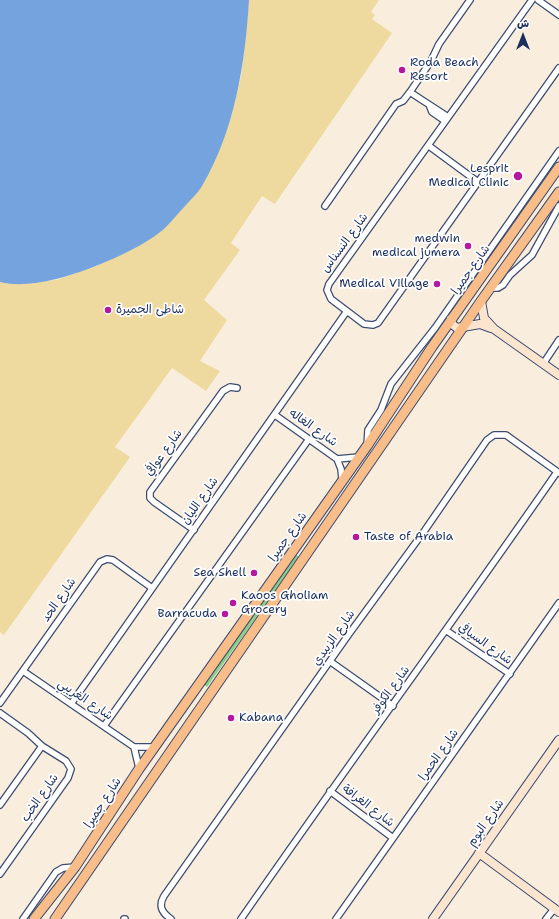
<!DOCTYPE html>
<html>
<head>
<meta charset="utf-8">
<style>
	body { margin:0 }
	#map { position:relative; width:559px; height:919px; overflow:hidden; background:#f9eede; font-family:"Shantell Sans","Playpen Sans Arabic",sans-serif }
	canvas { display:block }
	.north { position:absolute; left:503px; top:16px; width:40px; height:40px; -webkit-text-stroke:3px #fff; paint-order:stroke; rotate:0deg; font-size:11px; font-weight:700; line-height:16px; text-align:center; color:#1b2f5e }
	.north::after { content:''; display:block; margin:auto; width:14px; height:18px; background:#1b2f5e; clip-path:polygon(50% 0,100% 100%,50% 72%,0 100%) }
</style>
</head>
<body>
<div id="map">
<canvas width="559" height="919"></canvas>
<div class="north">ش</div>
</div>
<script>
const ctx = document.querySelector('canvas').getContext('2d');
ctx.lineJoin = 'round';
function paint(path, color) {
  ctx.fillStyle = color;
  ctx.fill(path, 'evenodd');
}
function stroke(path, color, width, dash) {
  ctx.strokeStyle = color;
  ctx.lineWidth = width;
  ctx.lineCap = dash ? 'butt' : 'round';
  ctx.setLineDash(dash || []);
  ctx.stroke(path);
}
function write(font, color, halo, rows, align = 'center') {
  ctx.font = font + ' "Shantell Sans","Playpen Sans Arabic",sans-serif';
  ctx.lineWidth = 3.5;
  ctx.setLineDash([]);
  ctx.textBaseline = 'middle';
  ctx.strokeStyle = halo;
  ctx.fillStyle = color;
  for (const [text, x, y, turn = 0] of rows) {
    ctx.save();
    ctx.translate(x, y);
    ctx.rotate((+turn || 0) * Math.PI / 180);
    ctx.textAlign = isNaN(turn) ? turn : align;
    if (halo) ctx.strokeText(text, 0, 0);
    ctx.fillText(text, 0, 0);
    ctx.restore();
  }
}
paint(new Path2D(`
	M 296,555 L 299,557 L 207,687 L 204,685 Z`), '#8ece86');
paint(new Path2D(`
	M 249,0 L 379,0 L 371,12 L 375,15 L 372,19 L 392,33 L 275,204 L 262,196 L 231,243 L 240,250 L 204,300 L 227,320 L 200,361 L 220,371 L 206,391 L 172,368 L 115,447 L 130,457 L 4,635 L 0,632 L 0,282 L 8,284 L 56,280 L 96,266 L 132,249 L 231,116 L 241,77 Z`), '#eeda9e');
paint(new Path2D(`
	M 0,0 L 249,0 C 245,64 235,130 202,186 C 198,193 191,199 186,205 C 179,212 173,220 166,227 C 148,244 112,260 88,269 C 63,278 27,289 0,282 Z`), '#74a3dd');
const street = new Path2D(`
	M 532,0 L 329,284 L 327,290 L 331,299 L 364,324 L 373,325 L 378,323 L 559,68
	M 538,0 L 559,15
	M 410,92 C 423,101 435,108 448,117
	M 430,107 L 432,112 L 445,121
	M 429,146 L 478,182
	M 325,206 L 396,104 L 403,101 L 410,92 L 431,61 L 439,44 L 470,0
	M 491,288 L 498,288 L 503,285 L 510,275 L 532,255 L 559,206
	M 543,364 L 559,340
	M 275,415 L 337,459 L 341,469 L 342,480
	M 367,446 L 368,430 L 381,410 L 391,384 L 435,328 L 559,151
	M 337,459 L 359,457
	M 194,530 L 154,502 L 150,498 L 150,492 L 223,391 L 230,387 L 237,388
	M 447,631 L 510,674
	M 331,662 L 393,706
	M 23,671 L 134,747 L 154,747
	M 0,703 L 100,562 L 107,559 L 113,560 L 152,588
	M 71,704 L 347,311
	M 0,713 L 28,733 L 42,746 L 66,761 L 71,769 L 68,778 L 0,874
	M 104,726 L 309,439
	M 134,747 L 139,768
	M 330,791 L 393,838
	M 0,805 L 42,746
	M 23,919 L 56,872 L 63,868 L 75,867
	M 124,919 L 125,919
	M 171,919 C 162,913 158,906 164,896 L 349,634 L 425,530 L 487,440 L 494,435 L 506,435 L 559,473
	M 241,919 C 345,769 453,622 557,472
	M 336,919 L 559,603
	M 546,919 L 554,909`);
const secondary = new Path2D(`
	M 481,301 L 484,318 L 494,329 L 559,375
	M 451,319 L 452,324 L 457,328 L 480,324 L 491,328
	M 479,853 L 559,912
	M 433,919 L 559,740`);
const primary = new Path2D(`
	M 34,919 L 75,867 L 139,769 L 367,446 L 432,347 L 559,167
	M 55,919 L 481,301 L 559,192`);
stroke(street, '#3c4c71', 8);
stroke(secondary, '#3c4c71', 10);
stroke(primary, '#3c4c71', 11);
stroke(street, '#fff', 5.5);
stroke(secondary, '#fce5cf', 8);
stroke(primary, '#f8bd88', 9);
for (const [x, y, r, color] of [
	[402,70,4,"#b5179e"],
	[518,176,5,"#b5179e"],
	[468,246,4,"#b5179e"],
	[437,284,4,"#b5179e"],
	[108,310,4,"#b5179e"],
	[356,537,4,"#b5179e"],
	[254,573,4,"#b5179e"],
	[233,603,4,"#b5179e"],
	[225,614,4,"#b5179e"],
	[231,718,4,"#b5179e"]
]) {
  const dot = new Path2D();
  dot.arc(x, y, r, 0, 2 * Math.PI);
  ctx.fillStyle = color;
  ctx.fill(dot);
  stroke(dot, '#fff', 1.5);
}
write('12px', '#1b2f5e', '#fff', [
	["Roda Beach",410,63],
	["Resort",410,77],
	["Lesprit",509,169,"right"],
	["Medical Clinic",509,183,"right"],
	["medwin",460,239,"right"],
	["medical jumera",460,253,"right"],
	["Medical Village",429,284,"right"],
	["شاطئ الجميرة",116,310],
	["Taste of Arabia",364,537],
	["Sea Shell",246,573,"right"],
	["Kaoos Gholiam",241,596],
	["Grocery",241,610],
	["Barracuda",217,614,"right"],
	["Kabana",239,718]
], 'left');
write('12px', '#1b2f5e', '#fff', [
	["شارع النسناس",345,243,-54],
	["شارع جميرا",471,270,-55],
	["شارع الغاله",313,428,35],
	["شارع عوافي",164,453,-54],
	["شارع الليان",200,501,-55],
	["شارع جميرا",288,537,-55],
	["شارع الحد",59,600,-55],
	["شارع الزبيدي",334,638,-55],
	["شارع السيافي",485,644,35],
	["شارع الكوفر",391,690,-54],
	["شارع الغريبي",85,700,34],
	["شارع الحمرا",439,755,-55],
	["شارع الخب",40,798,-55],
	["شارع جميرا",103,803,-57],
	["شارع الغرافة",368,806,37],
	["شارع البوم",486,823,-55]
]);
</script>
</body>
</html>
